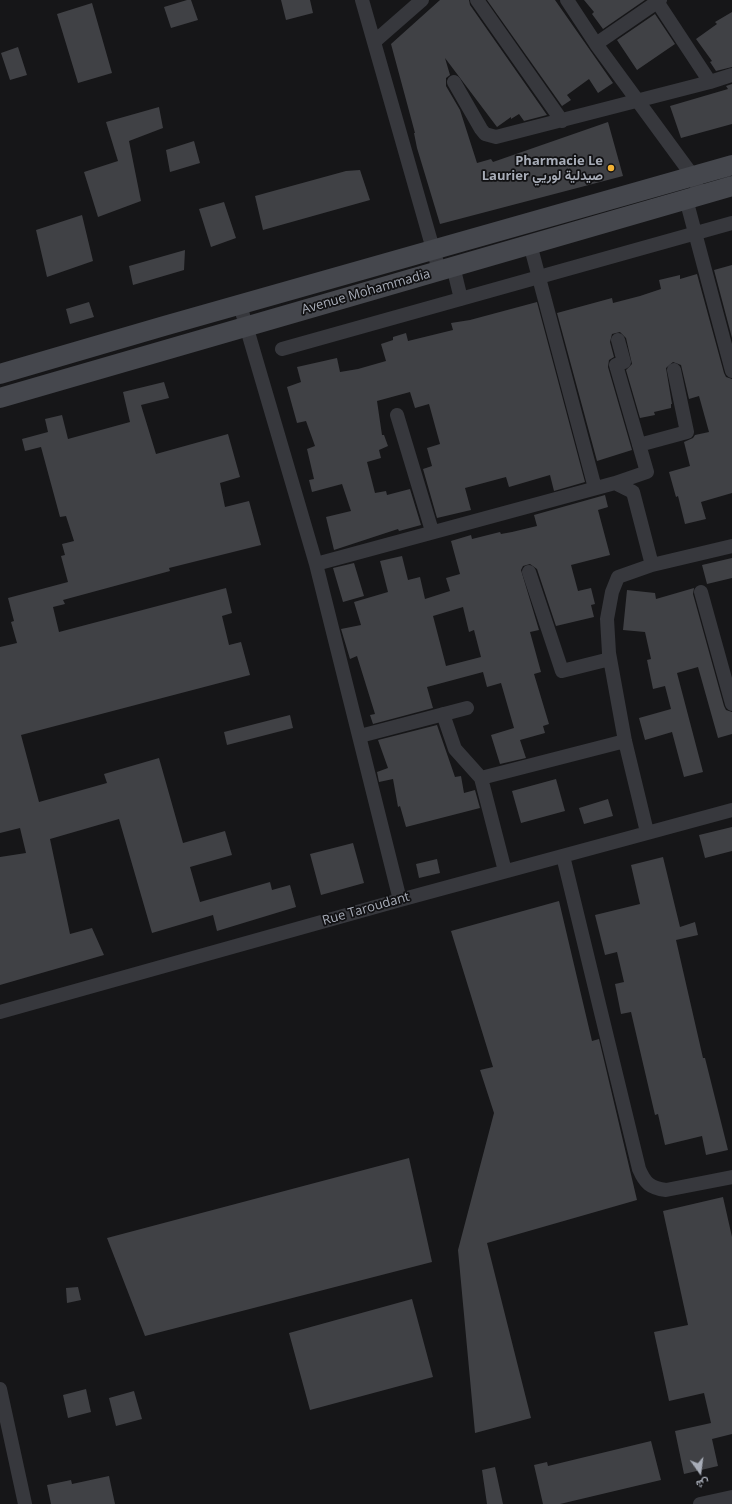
<!DOCTYPE html>
<html>
<head>
<meta charset="utf-8">
<style>
	body { margin:0 }
	#map { position:relative; width:732px; height:1504px; overflow:hidden; background:#161618; font-family:"Open Sans",Vazirmatn,sans-serif }
	canvas { display:block }
	.north { position:absolute; left:680px; top:1452px; width:40px; height:40px; -webkit-text-stroke:3px #111113; paint-order:stroke; rotate:166deg; font-size:11px; font-weight:700; line-height:16px; text-align:center; color:#a8adb8 }
	.north::after { content:''; display:block; margin:auto; width:14px; height:18px; background:#a8adb8; clip-path:polygon(50% 0,100% 100%,50% 72%,0 100%) }
</style>
</head>
<body>
<div id="map">
<canvas width="732" height="1504"></canvas>
<div class="north">ش</div>
</div>
<script>
const ctx = document.querySelector('canvas').getContext('2d');
ctx.lineJoin = 'round';
function paint(path, color) {
  ctx.fillStyle = color;
  ctx.fill(path, 'evenodd');
}
function stroke(path, color, width, dash) {
  ctx.strokeStyle = color;
  ctx.lineWidth = width;
  ctx.lineCap = dash ? 'butt' : 'round';
  ctx.setLineDash(dash || []);
  ctx.stroke(path);
}
function write(font, color, halo, rows, align = 'center') {
  ctx.font = font + ' "Open Sans",Vazirmatn,sans-serif';
  ctx.lineWidth = 3.5;
  ctx.setLineDash([]);
  ctx.textBaseline = 'middle';
  ctx.strokeStyle = halo;
  ctx.fillStyle = color;
  for (const [text, x, y, turn = 0] of rows) {
    ctx.save();
    ctx.translate(x, y);
    ctx.rotate((+turn || 0) * Math.PI / 180);
    ctx.textAlign = isNaN(turn) ? turn : align;
    if (halo) ctx.strokeText(text, 0, 0);
    ctx.fillText(text, 0, 0);
    ctx.restore();
  }
}
paint(new Path2D(`
	M 187,0 L 191,0 L 198,20 L 171,28 L 164,7 Z
	M 281,0 L 310,0 L 313,13 L 286,20 Z
	M 440,0 L 469,0 L 470,5 L 547,115 L 524,121 L 519,114 L 511,119 L 511,117 L 497,127 L 445,58 L 450,75 L 446,78 L 446,86 L 460,110 L 477,163 L 491,159 L 493,162 L 608,122 L 623,176 L 440,224 L 417,148 L 414,133 L 415,133 L 391,44 Z
	M 487,0 L 555,0 L 613,83 L 598,93 L 589,79 L 567,95 L 571,100 L 562,106 Z
	M 584,0 L 645,0 L 603,29 L 592,14 L 594,12 Z
	M 92,3 L 112,73 L 78,83 L 57,14 Z
	M 732,12 L 732,67 L 716,71 L 710,62 L 712,61 L 696,39 L 717,24 L 715,22 Z
	M 655,14 L 675,44 L 637,70 L 617,40 Z
	M 18,47 L 27,75 L 10,80 L 1,53 Z
	M 732,84 L 732,124 L 681,138 L 670,106 L 728,89 L 726,86 Z
	M 159,107 L 163,128 L 129,141 L 141,201 L 98,217 L 84,172 L 118,161 L 106,122 Z
	M 194,141 L 200,163 L 170,172 L 166,150 Z
	M 360,170 L 370,200 L 263,230 L 255,196 L 346,171 Z
	M 224,202 L 236,238 L 211,247 L 199,209 Z
	M 82,215 L 93,261 L 47,277 L 36,230 Z
	M 185,250 L 184,270 L 133,285 L 129,266 Z
	M 732,265 L 732,338 L 714,270 Z
	M 697,274 L 724,373 L 726,377 L 732,379 L 732,493 L 701,502 L 706,519 L 685,524 L 678,496 L 676,497 L 669,472 L 690,466 L 684,442 L 693,438 L 695,435 L 709,432 L 699,396 L 689,399 L 681,365 L 673,362 L 666,368 L 672,404 L 671,404 L 671,408 L 654,412 L 655,415 L 640,418 L 626,370 L 632,364 L 626,338 L 620,332 L 612,334 L 610,342 L 614,357 L 609,360 L 608,367 L 632,450 L 597,461 L 557,313 L 612,298 L 613,303 L 640,296 L 661,289 L 659,280 L 680,275 L 680,279 Z
	M 89,302 L 94,317 L 70,324 L 66,309 Z
	M 537,302 L 585,482 L 554,491 L 550,475 L 509,487 L 506,477 L 465,488 L 471,510 L 437,518 L 423,469 L 432,466 L 427,448 L 440,444 L 429,404 L 415,408 L 410,392 L 377,401 L 382,435 L 384,435 L 388,446 L 379,450 L 381,458 L 367,462 L 375,493 L 386,491 L 387,495 L 410,489 L 421,525 L 399,531 L 398,529 L 334,550 L 326,517 L 351,511 L 342,484 L 312,492 L 309,480 L 314,479 L 307,449 L 315,446 L 306,421 L 297,423 L 287,387 L 301,382 L 297,367 L 337,358 L 340,372 L 358,369 L 386,361 L 381,344 L 393,340 L 393,337 L 406,333 L 408,341 L 453,330 L 451,323 L 470,320 Z
	M 164,382 L 169,398 L 141,405 L 156,454 L 228,434 L 240,477 L 220,483 L 225,507 L 249,501 L 261,545 L 169,568 L 170,571 L 63,600 L 65,604 L 53,607 L 59,632 L 226,588 L 232,613 L 222,616 L 229,645 L 241,642 L 250,675 L 21,735 L 39,802 L 107,783 L 104,774 L 159,758 L 183,843 L 225,831 L 232,855 L 190,867 L 200,902 L 270,882 L 272,890 L 290,885 L 296,907 L 217,931 L 213,915 L 152,933 L 119,819 L 50,839 L 70,934 L 92,928 L 104,955 L 0,985 L 0,857 L 26,853 L 20,828 L 0,833 L 0,647 L 17,643 L 11,622 L 14,621 L 8,598 L 68,582 L 61,556 L 65,555 L 62,544 L 74,541 L 66,516 L 60,517 L 41,447 L 25,451 L 22,439 L 48,432 L 45,419 L 62,415 L 68,439 L 130,422 L 123,392 Z
	M 605,495 L 608,507 L 598,510 L 610,555 L 571,565 L 578,591 L 591,588 L 595,604 L 591,605 L 594,617 L 556,626 L 537,569 L 530,564 L 523,566 L 521,570 L 539,630 L 530,632 L 541,672 L 534,674 L 549,724 L 543,726 L 545,733 L 520,740 L 526,758 L 500,764 L 491,735 L 514,728 L 501,683 L 487,687 L 483,672 L 427,687 L 433,708 L 373,724 L 370,715 L 375,714 L 357,656 L 350,659 L 341,629 L 361,625 L 354,602 L 388,592 L 380,561 L 402,556 L 408,580 L 420,577 L 425,599 L 450,591 L 446,578 L 460,574 L 451,541 L 471,535 L 472,539 L 500,532 L 501,534 L 512,532 L 537,526 L 534,515 ZM 463,607 L 469,632 L 474,630 L 481,657 L 446,666 L 433,616 Z
	M 732,558 L 732,578 L 707,584 L 702,565 Z
	M 354,563 L 364,596 L 343,602 L 333,568 Z
	M 694,588 L 693,594 L 724,706 L 726,710 L 732,712 L 732,734 L 718,738 L 698,667 L 677,673 L 703,772 L 684,777 L 672,732 L 645,740 L 639,718 L 671,709 L 665,686 L 653,689 L 647,660 L 651,659 L 645,632 L 623,630 L 627,590 L 655,593 L 656,599 Z
	M 290,715 L 293,728 L 227,745 L 224,732 Z
	M 437,725 L 455,777 L 461,776 L 464,793 L 475,790 L 480,808 L 406,827 L 400,806 L 398,807 L 393,779 L 379,782 L 377,772 L 388,768 L 378,740 Z
	M 556,779 L 565,811 L 521,823 L 512,791 Z
	M 608,799 L 613,816 L 584,824 L 579,808 Z
	M 732,827 L 732,851 L 705,858 L 699,835 Z
	M 353,843 L 364,883 L 321,895 L 310,854 Z
	M 663,857 L 680,927 L 695,922 L 698,935 L 676,940 L 703,1058 L 705,1058 L 728,1150 L 706,1155 L 702,1136 L 665,1145 L 658,1114 L 655,1115 L 631,1012 L 621,1014 L 615,984 L 624,982 L 617,952 L 605,955 L 595,915 L 640,904 L 631,865 Z
	M 437,859 L 440,873 L 419,878 L 416,864 Z
	M 559,901 L 592,1041 L 599,1039 L 637,1200 L 487,1243 L 531,1418 L 475,1433 L 458,1250 L 494,1113 L 480,1070 L 493,1067 L 451,931 Z
	M 409,1158 L 432,1262 L 145,1336 L 107,1238 Z
	M 723,1197 L 732,1237 L 732,1434 L 712,1439 L 718,1466 L 684,1474 L 675,1431 L 711,1423 L 704,1393 L 669,1401 L 654,1332 L 688,1325 L 663,1211 Z
	M 78,1287 L 81,1300 L 67,1303 L 66,1288 Z
	M 412,1299 L 433,1377 L 310,1410 L 289,1333 Z
	M 86,1389 L 91,1412 L 68,1418 L 63,1395 Z
	M 134,1391 L 142,1419 L 116,1426 L 109,1398 Z
	M 651,1441 L 661,1480 L 560,1504 L 543,1504 L 534,1465 L 547,1462 L 548,1466 Z
	M 495,1467 L 503,1504 L 487,1504 L 482,1470 Z
	M 109,1476 L 115,1504 L 51,1504 L 47,1485 L 71,1480 L 72,1484 Z`), '#404145');
stroke(new Path2D(`
	M 362,0 L 439,270
	M 477,0 L 562,121
	M 567,0 L 596,44 L 692,175 L 696,184
	M 656,0 L 710,82 L 732,75
	M 374,42 L 422,0
	M 596,44 L 660,0
	M 454,82 L 481,129 L 485,134 L 496,137 L 710,82
	M 686,199 L 732,371
	M 530,244 L 595,488
	M 453,266 L 461,299
	M 240,305 L 316,564 L 400,900
	M 282,349 L 732,223
	M 397,415 L 432,531
	M 639,445 L 687,432 L 674,370
	M 615,483 L 647,472 L 616,365 L 624,362 L 618,340
	M 316,564 L 615,483 L 633,492 L 652,565
	M 529,572 L 562,671 L 610,659
	M 701,592 L 732,704
	M 443,714 L 455,749 L 481,778 L 505,871
	M 360,736 L 467,708
	M 481,778 L 625,741
	M 647,832 L 625,741 L 609,653 L 607,619 L 612,592 L 618,577 L 652,565 L 732,546
	M 563,856 L 639,1169 C 645,1183 650,1188 666,1190 L 732,1177
	M 0,1012 L 400,900 L 732,810
	M 0,1389 L 25,1504
	M 700,1504 L 732,1497`), '#37383d', 14);
stroke(new Path2D(`
	M 0,374 L 164,326 L 732,165
	M 0,398 L 732,186`), '#45474d', 20);
for (const [x, y, r, color] of [
	[611,168,4,"#f2b134"]
]) {
  const dot = new Path2D();
  dot.arc(x, y, r, 0, 2 * Math.PI);
  ctx.fillStyle = color;
  ctx.fill(dot);
  stroke(dot, '#111113', 1.5);
}
write('bold 13px', '#a8adb8', '#111113', [
	["Pharmacie Le",603,161],
	["Laurier صيدلية لوريي",603,176]
], 'right');
write('13px', '#a8adb8', '#111113', [
	["Avenue Mohammadia",366,292,-16],
	["Rue Taroudant",366,909,-16]
]);
</script>
</body>
</html>
